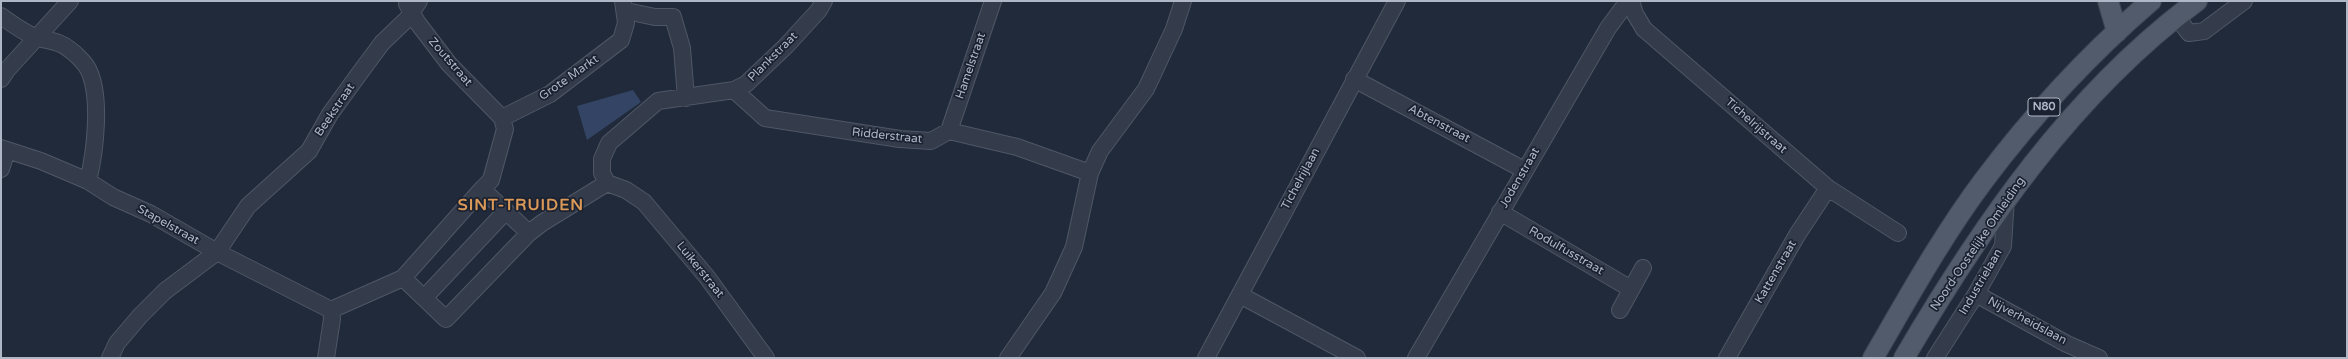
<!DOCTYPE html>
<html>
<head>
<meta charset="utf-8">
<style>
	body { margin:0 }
	#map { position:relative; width:2348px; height:359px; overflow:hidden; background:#202a3b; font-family:"Varela Round",sans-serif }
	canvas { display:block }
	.frame { position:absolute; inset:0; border:2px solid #afb7c7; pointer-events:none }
</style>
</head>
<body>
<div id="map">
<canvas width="2348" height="359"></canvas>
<div class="frame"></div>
</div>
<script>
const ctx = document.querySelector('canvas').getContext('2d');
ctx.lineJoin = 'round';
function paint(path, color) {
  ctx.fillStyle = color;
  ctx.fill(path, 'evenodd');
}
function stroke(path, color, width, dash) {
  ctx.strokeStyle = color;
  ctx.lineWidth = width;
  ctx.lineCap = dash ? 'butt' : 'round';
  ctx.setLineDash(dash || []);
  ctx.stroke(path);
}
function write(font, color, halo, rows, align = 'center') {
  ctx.font = font + ' "Varela Round",sans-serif';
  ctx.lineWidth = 3.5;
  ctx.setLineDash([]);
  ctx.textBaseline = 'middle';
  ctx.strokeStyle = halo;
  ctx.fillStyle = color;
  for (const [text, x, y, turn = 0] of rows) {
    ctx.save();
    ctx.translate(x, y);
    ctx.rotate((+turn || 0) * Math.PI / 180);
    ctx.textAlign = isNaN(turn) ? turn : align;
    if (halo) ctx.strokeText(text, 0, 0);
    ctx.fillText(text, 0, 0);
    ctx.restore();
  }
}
paint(new Path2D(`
	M 633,90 L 641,102 L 587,140 L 577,106 Z`), '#334464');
const minor = new Path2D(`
	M 1631,1 L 1635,14 L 1644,29 L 1828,188 L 1898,233
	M 407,4 L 417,22 L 449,64 L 502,118 L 505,129 L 491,180 L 482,189
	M 626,11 L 655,17 L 673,17 L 682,48 L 686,98
	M 1,16 C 12,24 26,34 38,38 C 49,41 60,41 69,49 C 75,53 85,63 88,69 C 102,96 95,153 88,181
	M 2176,16 L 2189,33 L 2204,31 L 2244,1
	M 1,79 L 7,70 L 70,1
	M 1354,79 L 1524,170
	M 734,90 L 765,118 L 900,139 L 931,141 L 949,131 L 1017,147 L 1090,173
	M 502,118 L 550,94 L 621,40 L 626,23 L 623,1
	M 949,131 L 993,1
	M 1,148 L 41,161 L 88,181 L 113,197 L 151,214 L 217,252 L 331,310
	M 1,169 L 7,150
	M 1500,212 L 1631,289
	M 403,278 L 482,189 L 529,233
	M 1976,294 L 2067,344 L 2099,358
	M 1240,295 L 1357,358
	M 424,298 L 506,211
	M 331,310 L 403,278 L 446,319 L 529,233 L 542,223 L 607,183
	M 1620,310 L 1643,268
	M 110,358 L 117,343 L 140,316 L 165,291 L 217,252 L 248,206 L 309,151 L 330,114 L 359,74 L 382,43 L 407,19 L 419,1
	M 326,358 L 332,319 L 331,310
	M 766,358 L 707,277 L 644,202 L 626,190 L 607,183 L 602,173 L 602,159 L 609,143 L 658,101 L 734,90 L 746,84 L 786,46 L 819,10 L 824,1
	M 1008,358 L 1053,293 L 1074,247 L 1090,173 L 1100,151 L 1146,89 L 1174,29 L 1183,1
	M 1206,358 L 1397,1
	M 1416,358 L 1608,28 L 1628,1
	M 1727,358 L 1797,235 L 1828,188
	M 1935,358 L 1976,294 L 2003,246 L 2006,198`);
const major = new Path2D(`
	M 2108,1 L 2117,32
	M 1873,358 C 1908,298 1942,236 1984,180 C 2033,115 2089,54 2151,1
	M 1904,358 C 1982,225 2072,94 2197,1`);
stroke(minor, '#4f5766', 18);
stroke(major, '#3e4554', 22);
stroke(minor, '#343c4b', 16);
stroke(major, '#525b6c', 20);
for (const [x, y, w] of [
	[2044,107,32]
]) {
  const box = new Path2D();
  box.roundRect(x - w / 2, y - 9, w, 18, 3);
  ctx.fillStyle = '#1a2130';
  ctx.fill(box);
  stroke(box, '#afb7c7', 1);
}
write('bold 11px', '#afb7c7', null, [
	["N80",2044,107]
]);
write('12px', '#afb7c7', '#1a2130', [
	["Plankstraat",773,57,-45],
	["Zoutstraat",450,62,49],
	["Hamelstraat",971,66,-71],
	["Grote Markt",569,78,-35],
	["Beekstraat",335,110,-56],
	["Abtenstraat",1439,124,28],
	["Tichelrijstraat",1756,126,41],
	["Ridderstraat",887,136,6],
	["Jodenstraat",1520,178,-60],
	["Tichelrijlaan",1301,179,-62],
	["Stapelstraat",168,225,29],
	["Noord-Oostelijke Omleiding",1978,244,-56],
	["Rodulfusstraat",1566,251,30],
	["Luikerstraat",700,270,51],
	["Kattenstraat",1776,272,-60],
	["Industrielaan",1981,282,-60],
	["Nijverheidslaan",2027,321,28]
]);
ctx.letterSpacing = '1px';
write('bold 16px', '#da9958', '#1a2130', [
	["SINT-TRUIDEN",521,206]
]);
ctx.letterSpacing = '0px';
</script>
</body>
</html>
